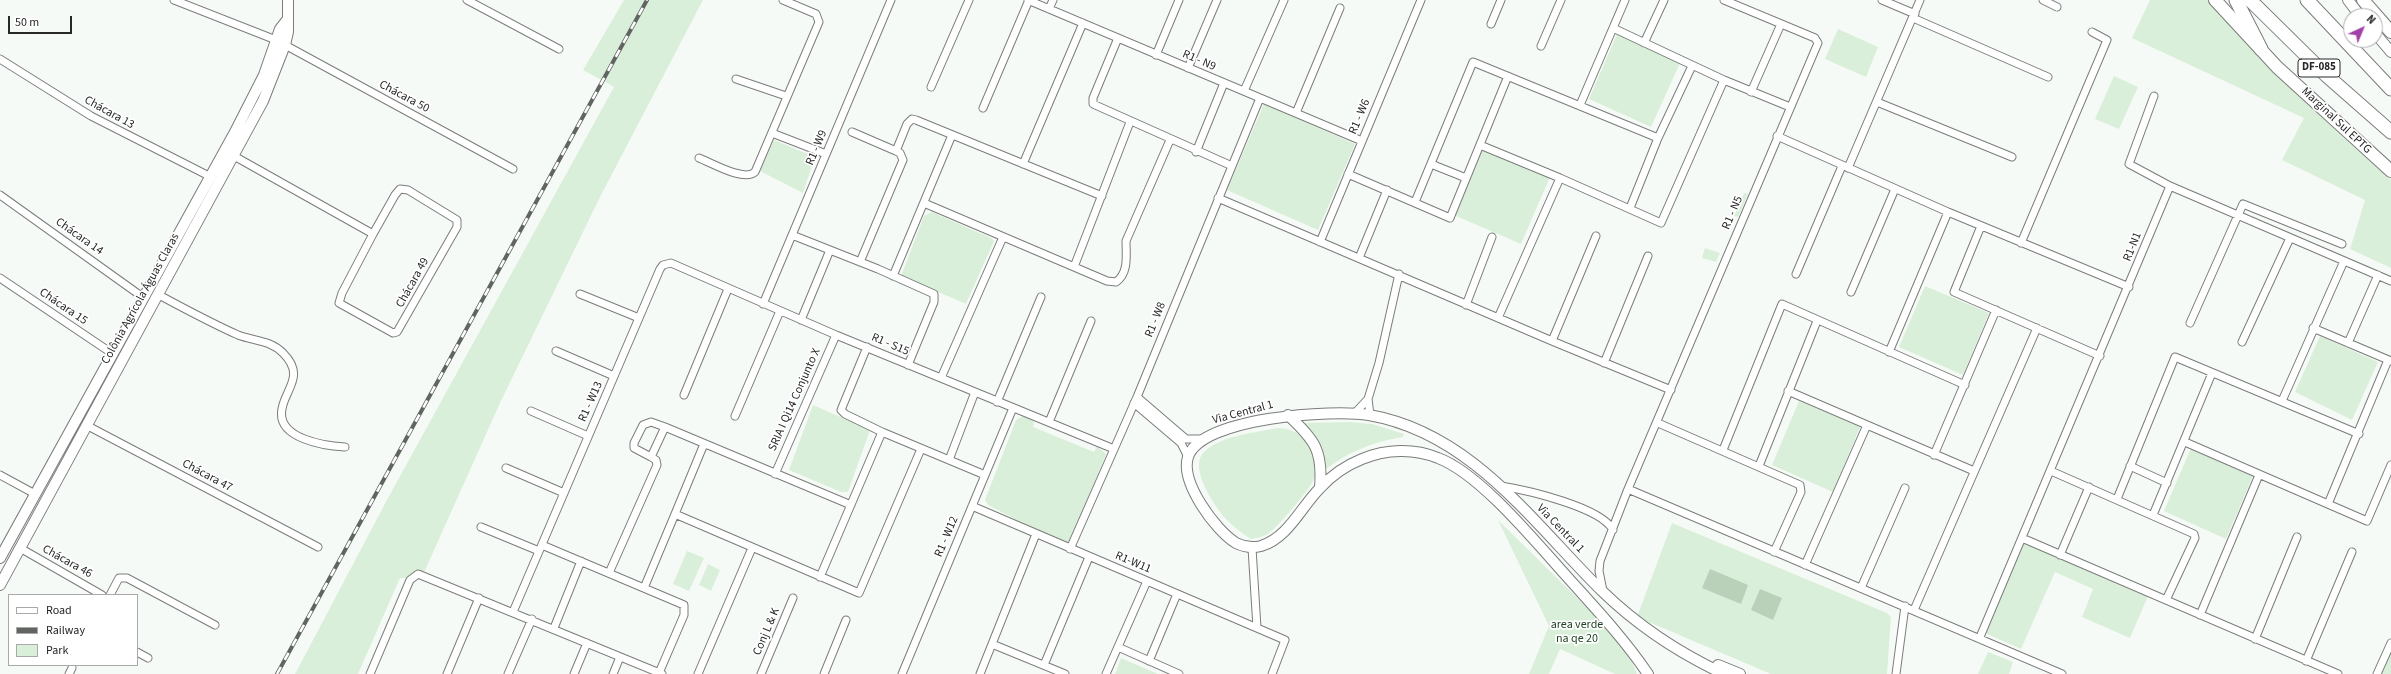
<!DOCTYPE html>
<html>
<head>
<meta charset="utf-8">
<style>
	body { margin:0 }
	#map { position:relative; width:2391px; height:674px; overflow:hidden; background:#f6faf6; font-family:"Source Sans 3",sans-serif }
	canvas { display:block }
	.legend { position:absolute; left:8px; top:594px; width:130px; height:72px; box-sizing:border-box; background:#fff; border:1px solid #a8a9a8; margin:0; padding:5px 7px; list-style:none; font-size:12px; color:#262726 }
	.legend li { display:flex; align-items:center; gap:8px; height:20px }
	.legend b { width:20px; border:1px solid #a8a9a8 }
	.north { position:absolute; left:2343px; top:8px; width:40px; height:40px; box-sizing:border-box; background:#fff; border:1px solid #a8a9a8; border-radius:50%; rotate:44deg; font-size:11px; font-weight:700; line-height:16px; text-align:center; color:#262726 }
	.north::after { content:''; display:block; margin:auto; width:14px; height:18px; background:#a140a7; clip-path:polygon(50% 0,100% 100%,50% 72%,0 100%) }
	.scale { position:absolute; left:8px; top:16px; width:64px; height:18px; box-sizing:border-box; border:2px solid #262726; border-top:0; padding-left:5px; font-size:12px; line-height:14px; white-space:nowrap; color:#262726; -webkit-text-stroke:3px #fff; paint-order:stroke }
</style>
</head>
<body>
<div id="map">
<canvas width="2391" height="674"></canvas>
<ul class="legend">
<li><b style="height:5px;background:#fff"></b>Road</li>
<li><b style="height:5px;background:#626462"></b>Railway</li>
<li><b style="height:11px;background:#d9efd9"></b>Park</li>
</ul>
<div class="north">N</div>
<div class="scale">50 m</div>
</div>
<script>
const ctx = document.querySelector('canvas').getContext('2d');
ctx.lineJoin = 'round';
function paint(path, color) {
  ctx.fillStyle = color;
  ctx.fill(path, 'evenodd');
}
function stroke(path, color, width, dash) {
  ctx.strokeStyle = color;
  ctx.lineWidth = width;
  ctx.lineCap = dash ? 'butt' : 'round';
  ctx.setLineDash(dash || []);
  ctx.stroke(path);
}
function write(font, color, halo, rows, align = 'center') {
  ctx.font = font + ' "Source Sans 3",sans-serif';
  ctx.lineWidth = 3.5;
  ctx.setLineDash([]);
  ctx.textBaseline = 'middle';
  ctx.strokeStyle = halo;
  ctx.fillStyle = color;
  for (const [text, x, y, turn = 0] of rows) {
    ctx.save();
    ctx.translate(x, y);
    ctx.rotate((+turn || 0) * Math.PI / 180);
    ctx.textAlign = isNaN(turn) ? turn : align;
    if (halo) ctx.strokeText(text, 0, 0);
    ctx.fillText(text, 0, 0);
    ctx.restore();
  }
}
paint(new Path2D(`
	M 624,0 L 703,0 L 600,197 L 500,403 L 422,577 L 400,578 L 358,674 L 295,674 L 388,498 L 614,87 L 583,70 Z
	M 2150,0 L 2209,0 C 2265,65 2326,124 2391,180 L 2391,268 L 2350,249 L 2365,200 L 2282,160 L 2304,118 L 2132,38 Z
	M 1838,29 L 1878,47 L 1866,77 L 1825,59 Z
	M 1617,34 L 1680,63 L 1651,127 L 1589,99 Z
	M 2114,76 L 2138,87 L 2119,129 L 2095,119 Z
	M 1264,104 L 1355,144 L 1318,230 L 1227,190 Z
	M 774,140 L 815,157 L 803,193 L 760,171 Z
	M 1483,148 L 1550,177 L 1521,244 L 1454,215 Z
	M 1744,193 L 1748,194 L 1738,217 L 1734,216 Z
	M 932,212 L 991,238 L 994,241 L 966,304 L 901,276 L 924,216 Z
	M 1705,248 L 1720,253 L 1716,262 L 1702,258 Z
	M 1925,286 L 1989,313 L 1963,375 L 1899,347 Z
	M 2320,336 L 2378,362 L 2352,420 L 2295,392 Z
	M 1799,401 L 1860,427 L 1833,492 L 1772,465 Z
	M 813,405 L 870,430 L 848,492 L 841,492 L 789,470 Z
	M 1023,416 L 1034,421 L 1033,427 L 1094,452 L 1097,446 L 1106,454 L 1070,543 L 1042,533 L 988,505 L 985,500 L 1016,420 Z
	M 1350,422 L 1372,424 L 1404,434 L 1403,437 C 1373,442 1350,451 1326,469 C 1326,449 1319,436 1303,423 Z
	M 1277,428 C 1306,428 1324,455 1313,481 C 1309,490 1275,531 1266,535 C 1262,537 1256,538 1251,539 C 1242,533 1235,528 1227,520 C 1215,508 1189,469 1203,453 C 1220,435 1255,433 1277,428 Z
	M 2191,448 L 2253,476 L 2226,539 L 2164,511 Z
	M 1498,520 L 1624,644 L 1637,674 L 1615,674 L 1560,649 L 1549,674 L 1529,674 L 1549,626 Z
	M 1672,523 L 1887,613 L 1891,617 L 1887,674 L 1771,674 L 1637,617 Z
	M 2024,542 L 2148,596 L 2130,638 L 2082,617 L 2093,589 L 2055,572 L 2021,649 L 1985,633 Z
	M 687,551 L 704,558 L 689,591 L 673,584 Z
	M 708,564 L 720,570 L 711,591 L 699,585 Z
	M 1988,652 L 2013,662 L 2009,674 L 1978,674 Z
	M 2391,654 L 2391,674 L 2382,674 Z
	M 1121,658 L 1158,674 L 1115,674 Z`), '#d9efd9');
paint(new Path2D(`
	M 1710,569 L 1748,585 L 1741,604 L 1702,588 Z
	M 1760,589 L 1782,598 L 1773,620 L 1751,610 Z`), '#b8d1b8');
const street = new Path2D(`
	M 174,0 L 276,40
	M 467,0 L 559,49
	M 1028,0 L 1362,141
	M 1882,0 L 1915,14
	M 2043,0 L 2057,7
	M 1049,9 L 1053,0
	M 1913,18 L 2048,77
	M 1491,24 L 1501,0
	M 1613,28 L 1724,80 L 1790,107
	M 1118,38 L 1093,98 L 1093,104 L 1232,166
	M 1644,43 L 1664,0
	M 285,45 L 513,169
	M 1541,46 L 1561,0
	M 1156,55 L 1179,0
	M 0,59 L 91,116 L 211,177
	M 1188,68 L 1217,0
	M 736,79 L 786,96
	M 931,87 L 969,0
	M 1244,91 L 1284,0
	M 1751,92 L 1781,24
	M 2154,96 L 2129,164 L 2170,186
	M 1877,102 L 2012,157
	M 1580,105 L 1625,0
	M 983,108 L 1029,0
	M 1296,113 L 1340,8
	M 852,132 L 896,151 L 900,153 L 903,160 L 860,262
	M 772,133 L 826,154
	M 1777,136 L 1948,212 L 2129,287
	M 1658,138 L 1692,66
	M 1480,145 L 1560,178 L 1661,223 L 1724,80
	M 896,151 L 907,124 L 912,119 L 916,120 L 1102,196
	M 1196,152 L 1224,83
	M 234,156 L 373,234 L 342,293 L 339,303 L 393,333 L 397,332 L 457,227 L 457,220 L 408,190 L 400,189 L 395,195 L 373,234
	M 699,158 C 712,163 744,182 755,172 L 819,22 L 816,14 L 783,0
	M 1023,164 L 1083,23
	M 1431,164 L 1466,178
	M 1848,168 L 1920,0
	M 1348,174 L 1450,218 L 1508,76
	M 0,195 L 144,298
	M 1218,198 L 1552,341 L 1671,390
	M 1415,202 L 1473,62 L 1658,138 L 1630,208
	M 924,203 L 1107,281 L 1116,282 C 1129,273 1126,255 1126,241 L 1170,140
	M 1981,226 L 1954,292 L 2100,356
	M 792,235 L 878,269 L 934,294 L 934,302 L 908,365
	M 1320,242 L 1421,0
	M 2021,243 L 2107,40 L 2092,32
	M 1359,258 L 1387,190
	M 1074,267 L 1130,122
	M 1796,274 L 1842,166
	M 893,276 L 952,135
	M 0,278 L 113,354
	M 1851,292 L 1895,189
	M 580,294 L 639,318
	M 159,295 C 185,309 211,323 238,335 C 254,341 270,340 283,353 C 306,376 285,389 282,409 C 276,439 326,446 345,447
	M 763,304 L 891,0
	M 1466,305 L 1492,237
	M 1498,318 L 1560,178
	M 801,320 L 830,250
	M 2190,323 L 2243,204 L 2342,244
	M 2313,328 L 2391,361
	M 1552,341 L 1596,236
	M 2242,342 L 2290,238
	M 2348,343 L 2378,275
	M 867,347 L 841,410 L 845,414 L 882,432
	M 556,351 L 614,376
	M 1889,352 L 1948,212
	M 1604,363 L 1648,256
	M 941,378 L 1003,237
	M 1788,391 L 1974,471
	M 684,395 L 728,289
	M 1137,397 L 1186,439 L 1203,439
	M 2282,401 L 2344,261
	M 997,402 L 1041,297
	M 1134,403 L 1181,443 L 1188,457
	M 531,411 L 588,436
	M 1354,414 L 1368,399
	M 1370,415 L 1368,399 L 1379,363 L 1399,274
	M 735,416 L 780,311
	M 1049,422 L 1091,321
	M 1658,423 L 1800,485 L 1801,492 L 1774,552
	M 86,425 L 318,547
	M 665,427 L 651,457 L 634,448 L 634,443 L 643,425 L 651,422 L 665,427 L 851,505
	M 2185,442 L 2367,521 L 2391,465
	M 1723,450 L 1782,304 L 1965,385
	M 1934,455 L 1996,310
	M 949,460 L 975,392
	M 1759,466 L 1817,321
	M 2130,466 L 2167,483
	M 506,468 L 564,493
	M 2051,471 L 2194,534 L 2195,538 L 2166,600
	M 775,474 L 836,335
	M 0,475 L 35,494
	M 1501,486 C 1526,490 1601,507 1613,530
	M 1628,489 L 1818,43 L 1815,38 L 1724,0
	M 2117,499 L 2175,357 L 2359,434
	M 2328,504 L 2388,360
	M 972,506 L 1285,640 L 1272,674
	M 675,514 L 704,444
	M 2153,515 L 2212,373
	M 481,527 L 539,551
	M 2022,538 L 2338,674
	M 542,545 L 684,605 L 684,615 L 659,673
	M 20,548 L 102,595
	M 1252,548 L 1257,628
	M 1070,549 L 1137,397 L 1260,98
	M 2060,555 L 2089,487
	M 1805,565 L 1867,425
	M 609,573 L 657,465 L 656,460 L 651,457
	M 820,577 L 882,432 L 985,475
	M 644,588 L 675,514 L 859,593 L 921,449
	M 1861,588 L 1905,488
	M 1603,591 L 1599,571 L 1600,561 L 1628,489 L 2062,674
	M 110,595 L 119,578 L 127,578 L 215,625
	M 1914,610 L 2037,328
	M 513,612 L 660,269 L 663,265 L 671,263 L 836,335 L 1114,449
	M 2200,615 L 2259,475
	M 554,628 L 581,561
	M 1980,637 L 2170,186 L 2391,281
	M 2255,639 L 2297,537
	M 992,644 L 1065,674
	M 1118,647 L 1179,674
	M 137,652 L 148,658
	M 1149,661 L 1177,594
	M 2306,661 L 2352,552
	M 1044,665 L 1089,557
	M 69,674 L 72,668
	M 370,674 L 410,580 L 418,574 L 662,674
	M 447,674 L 479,598
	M 508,674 L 532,619
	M 574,674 L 587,643
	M 613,674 L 620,657
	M 698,674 L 752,548
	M 761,674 L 793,598
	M 824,674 L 846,620
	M 902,674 L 1013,408
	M 980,674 L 1036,534
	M 1106,674 L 1147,581
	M 1896,674 L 1905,606
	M 2377,674 L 2391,643`);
const secondary = new Path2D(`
	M 2348,0 L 2360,16
	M 2375,33 L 2391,52
	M 1288,415 C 1315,440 1323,451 1320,487
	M 0,558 L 235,132 L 264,75 L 280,29 L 287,20
	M 0,585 L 263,101 L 285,45 L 288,32 L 288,0
	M 1718,665 L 1740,674
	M 1648,674 C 1625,640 1597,610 1570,580 C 1538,545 1481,474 1438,458 C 1414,448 1386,449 1362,459 C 1347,465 1331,476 1320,488 C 1301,507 1288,538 1261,546 C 1253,548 1244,547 1236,543 C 1215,530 1180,482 1188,457 C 1201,417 1334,409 1369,415 C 1472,433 1533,523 1602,591 C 1638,626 1679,653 1724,674`);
const primary = new Path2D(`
	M 2215,0 L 2277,67 L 2391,171
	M 2363,0 L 2391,32`);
const highway = new Path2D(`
	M 2236,0 L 2261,49
	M 2250,0 L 2326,75 L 2391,132
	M 2307,0 L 2391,89`);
stroke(street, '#7a7d7a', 9);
stroke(secondary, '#7a7d7a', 12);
stroke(primary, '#7a7d7a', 14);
stroke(highway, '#7a7d7a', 15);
stroke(street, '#fff', 7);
stroke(secondary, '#fff', 10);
stroke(primary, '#fff', 12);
stroke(highway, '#fff', 13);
const rail = new Path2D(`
	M 277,674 L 647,0`);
stroke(rail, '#626462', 4);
stroke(rail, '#fff', 2.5, [8]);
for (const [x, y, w] of [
	[2319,68,42]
]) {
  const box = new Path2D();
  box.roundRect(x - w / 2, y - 9, w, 18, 3);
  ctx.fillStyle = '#fff';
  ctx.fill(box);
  stroke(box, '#262726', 1);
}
write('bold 11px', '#262726', null, [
	["DF-085",2319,68]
]);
write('12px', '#262726', '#fff', [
	["R1 - N9",1199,61,23],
	["Chácara 50",404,97,28],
	["Chácara 13",109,113,29],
	["R1 - W6",1360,117,-67],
	["Marginal Sul EPTG",2336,121,43],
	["R1 - W9",817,148,-67],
	["R1 - N5",1733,213,-67],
	["Chácara 14",79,237,35],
	["R1-N1",2133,247,-68],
	["Chácara 49",413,283,-61],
	["Colônia Agrícola Águas Claras",141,299,-61],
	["Chácara 15",63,307,34],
	["R1 - W8",1156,320,-68],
	["R1 - S15",890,345,23],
	["SRIA I Qi14 Conjunto X",795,400,-66],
	["R1 - W13",591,402,-66],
	["Via Central 1",1243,413,-15],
	["Chácara 47",207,476,28],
	["Via Central 1",1560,529,46],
	["R1 - W12",947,537,-67],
	["Chácara 46",67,562,29],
	["R1-W11",1133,563,23],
	["Conj L & K",767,632,-67]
]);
write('12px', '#1f4421', '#fff', [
	["area verde",1577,625],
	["na qe 20",1577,639]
]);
</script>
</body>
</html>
